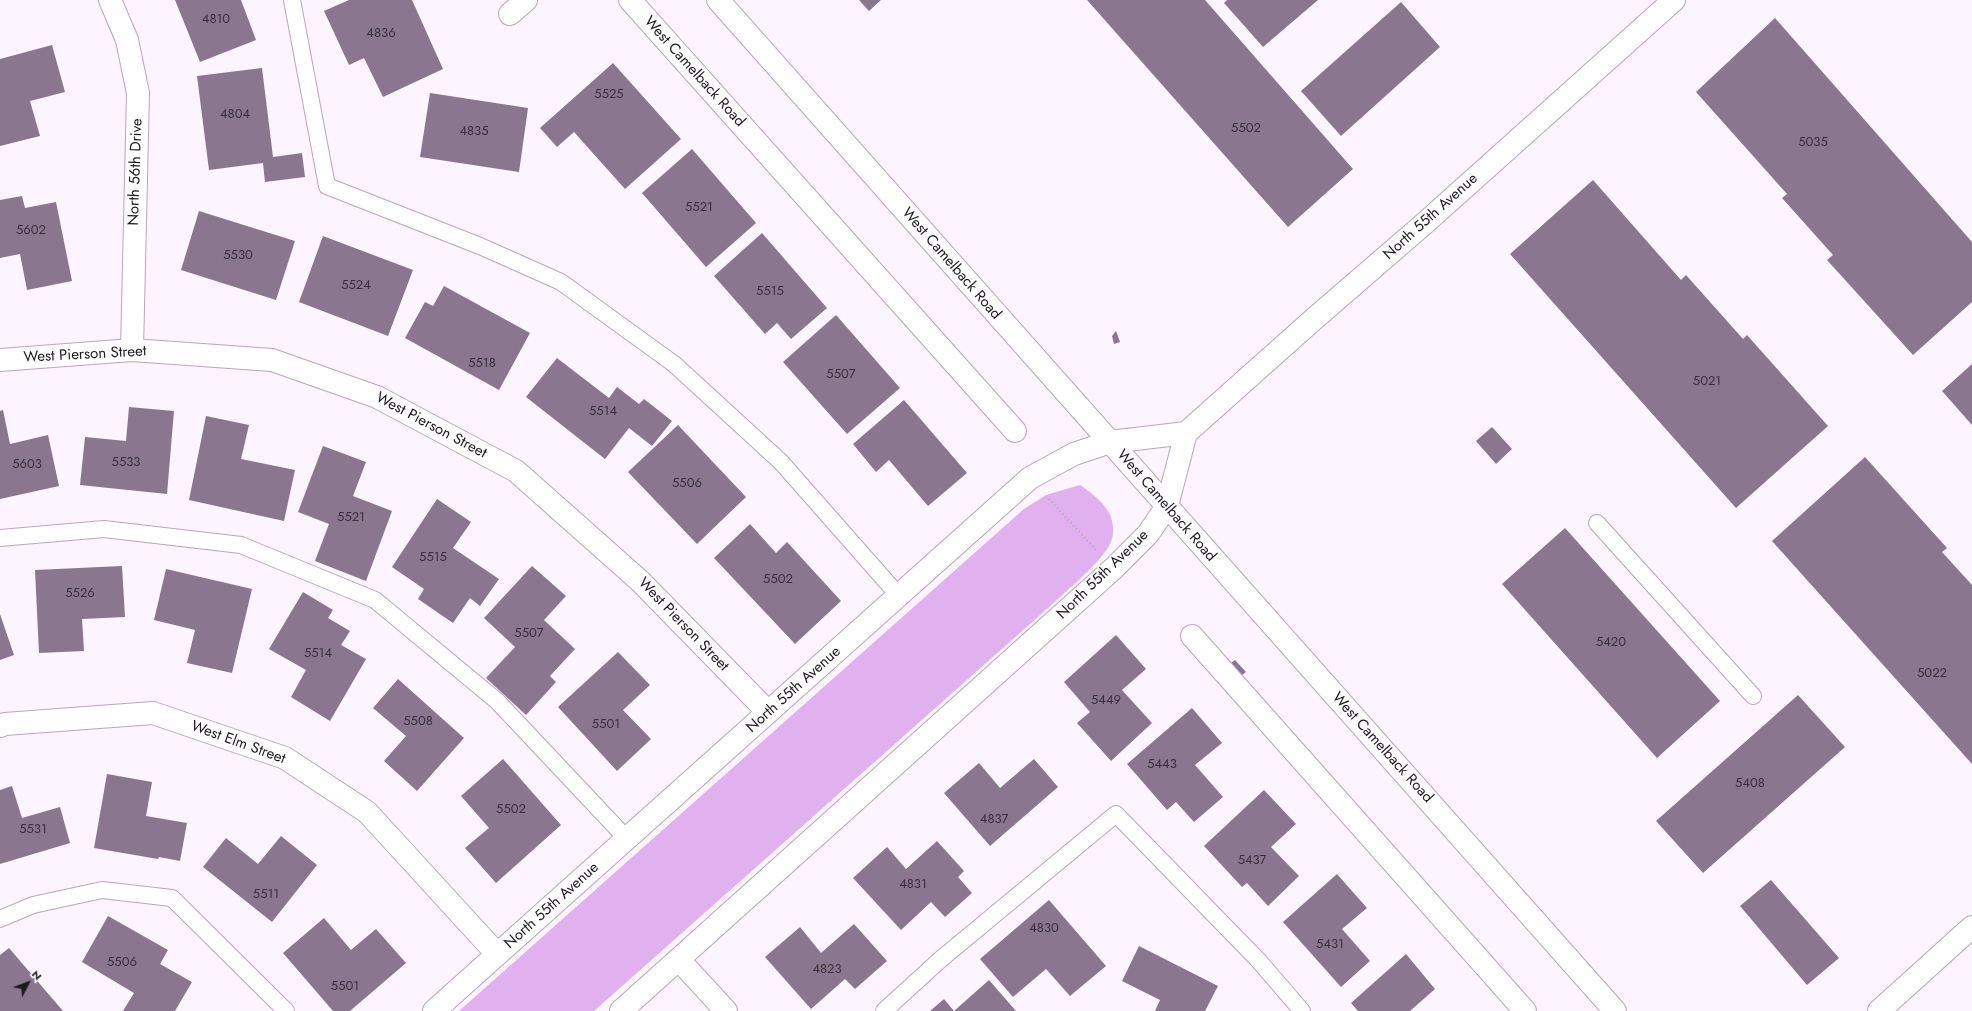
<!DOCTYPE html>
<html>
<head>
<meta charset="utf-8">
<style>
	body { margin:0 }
	#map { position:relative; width:1972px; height:1011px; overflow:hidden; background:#fcf4fe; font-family:Jost,sans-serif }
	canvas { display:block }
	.north { position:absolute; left:8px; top:963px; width:40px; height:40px; -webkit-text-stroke:3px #fff; paint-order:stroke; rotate:48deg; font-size:11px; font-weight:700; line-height:16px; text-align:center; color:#1e1720 }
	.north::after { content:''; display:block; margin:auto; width:14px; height:18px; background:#1e1720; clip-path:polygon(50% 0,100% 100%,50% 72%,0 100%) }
</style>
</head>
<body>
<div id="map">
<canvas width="1972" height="1011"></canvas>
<div class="north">N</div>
</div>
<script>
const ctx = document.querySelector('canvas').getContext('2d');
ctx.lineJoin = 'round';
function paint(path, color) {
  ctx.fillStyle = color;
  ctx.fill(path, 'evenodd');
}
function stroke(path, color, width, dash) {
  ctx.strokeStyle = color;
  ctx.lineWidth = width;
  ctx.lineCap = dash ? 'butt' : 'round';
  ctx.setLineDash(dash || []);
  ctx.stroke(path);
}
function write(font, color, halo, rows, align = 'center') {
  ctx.font = font + ' Jost,sans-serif';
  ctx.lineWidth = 3.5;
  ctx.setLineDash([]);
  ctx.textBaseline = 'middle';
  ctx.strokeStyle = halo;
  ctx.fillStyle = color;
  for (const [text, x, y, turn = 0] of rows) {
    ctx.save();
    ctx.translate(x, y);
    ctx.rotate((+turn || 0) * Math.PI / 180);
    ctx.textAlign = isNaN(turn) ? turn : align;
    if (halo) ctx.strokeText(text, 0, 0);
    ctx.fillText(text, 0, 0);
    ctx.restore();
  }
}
paint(new Path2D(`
	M 1080,485 C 1090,492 1103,501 1109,513 C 1114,522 1115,537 1109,546 C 1097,566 1066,591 1048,608 L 594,1011 L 459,1011 L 1024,509 L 1046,495 Z`), '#e1b0ef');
paint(new Path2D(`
	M 175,0 L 241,0 L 256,40 L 200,62 Z
	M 349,0 L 412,0 L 443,69 L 383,97 L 364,58 L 349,65 L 324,11 Z
	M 859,0 L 881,0 L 869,11 Z
	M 1087,0 L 1205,0 L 1353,169 L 1288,227 Z
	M 1227,0 L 1318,0 L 1263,47 L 1224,3 Z
	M 1401,2 L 1440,47 L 1341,136 L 1301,91 Z
	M 1775,18 L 1972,242 L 1972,302 L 1913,355 L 1827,260 L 1833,255 L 1782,198 L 1787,194 L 1696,92 Z
	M 52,45 L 65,92 L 30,101 L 40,136 L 0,146 L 0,59 Z
	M 613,63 L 681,139 L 625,189 L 574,132 L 557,147 L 540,128 Z
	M 262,68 L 273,157 L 302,153 L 305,177 L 265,182 L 263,163 L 209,170 L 197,76 Z
	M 430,93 L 528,108 L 519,172 L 420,157 Z
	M 692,149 L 756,223 L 706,267 L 642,193 Z
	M 1593,180 L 1681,280 L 1686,275 L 1743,339 L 1747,335 L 1828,426 L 1736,508 L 1510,254 Z
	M 22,196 L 25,208 L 56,202 L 72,281 L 27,290 L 20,254 L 0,258 L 0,200 Z
	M 199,211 L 295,241 L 276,300 L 181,270 Z
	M 762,233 L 827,308 L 791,339 L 777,323 L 765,334 L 714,276 Z
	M 323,236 L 413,270 L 388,336 L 299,302 Z
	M 444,286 L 530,333 L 499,390 L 405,338 L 425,302 L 433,306 Z
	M 836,315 L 900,388 L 847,434 L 783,362 Z
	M 1116,331 L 1120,342 L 1114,344 L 1112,336 Z
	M 557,358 L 609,398 L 617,387 L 639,404 L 644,399 L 672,421 L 652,446 L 629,428 L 605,459 L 526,397 Z
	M 1972,364 L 1972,425 L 1942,391 Z
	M 904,400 L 967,473 L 928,506 L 889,460 L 876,472 L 853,444 Z
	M 129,407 L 174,411 L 167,494 L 80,485 L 85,437 L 126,441 Z
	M 3,410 L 10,444 L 48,435 L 59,486 L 0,499 L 0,411 Z
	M 206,416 L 249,425 L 241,459 L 295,470 L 284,521 L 189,500 Z
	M 678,425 L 746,497 L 697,544 L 628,472 Z
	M 1492,427 L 1512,449 L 1496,464 L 1476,441 Z
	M 323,446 L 366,462 L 353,496 L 392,511 L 366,581 L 315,561 L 329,524 L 298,512 Z
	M 1865,457 L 1947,548 L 1942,552 L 1972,585 L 1972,764 L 1772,541 Z
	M 437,499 L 471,522 L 453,548 L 499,579 L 480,606 L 470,598 L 453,623 L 418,599 L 424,589 L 392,567 Z
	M 750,524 L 776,553 L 787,542 L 841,601 L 795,644 L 714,558 Z
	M 1565,528 L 1720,701 L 1657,758 L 1502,584 Z
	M 122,566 L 125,617 L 82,619 L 84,651 L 39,653 L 35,570 Z
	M 532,566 L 566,596 L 544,620 L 575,649 L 550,676 L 556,682 L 526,715 L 486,678 L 515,647 L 484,618 Z
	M 166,569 L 252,589 L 232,673 L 187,663 L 195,630 L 154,620 Z
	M 303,592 L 333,610 L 328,618 L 350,631 L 341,645 L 366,659 L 330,721 L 291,697 L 306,670 L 269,649 Z
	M 0,614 L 14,655 L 0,660 Z
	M 1116,635 L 1146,669 L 1122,690 L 1152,723 L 1111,761 L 1077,723 L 1090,712 L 1064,682 Z
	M 618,652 L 650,685 L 623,710 L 651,739 L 617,771 L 558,707 Z
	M 1235,660 L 1246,672 L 1242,675 L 1231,663 Z
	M 398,679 L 464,738 L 417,791 L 384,761 L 406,736 L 373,708 Z
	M 1798,695 L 1845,747 L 1703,873 L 1656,821 Z
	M 1192,708 L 1222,743 L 1195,765 L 1223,797 L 1194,822 L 1176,802 L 1167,810 L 1127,764 Z
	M 503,759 L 561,825 L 496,883 L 465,848 L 489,828 L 461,796 Z
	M 1034,759 L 1058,787 L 990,846 L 944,793 L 979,763 L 1000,788 Z
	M 107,774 L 152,782 L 146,816 L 187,823 L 180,861 L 159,857 L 158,859 L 94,848 Z
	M 12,786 L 22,818 L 60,807 L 70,843 L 0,864 L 0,790 Z
	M 1264,790 L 1296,824 L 1271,847 L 1299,876 L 1268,906 L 1247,883 L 1242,887 L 1204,846 Z
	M 281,836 L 317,865 L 272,922 L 203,867 L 226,838 L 258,864 Z
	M 937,841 L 964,871 L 958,877 L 972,893 L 945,917 L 931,902 L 901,930 L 853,878 L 887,847 L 906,869 Z
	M 1337,874 L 1367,908 L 1342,929 L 1370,961 L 1341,987 L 1283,922 Z
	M 1771,880 L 1839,958 L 1807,985 L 1740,906 Z
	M 1049,900 L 1106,966 L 1070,996 L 1046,969 L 1013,997 L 980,959 Z
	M 108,916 L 168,950 L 160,964 L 192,982 L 175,1011 L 123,1011 L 134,993 L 82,962 Z
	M 324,918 L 351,950 L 376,929 L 406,963 L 350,1011 L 333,1011 L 283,953 Z
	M 854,924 L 887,961 L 855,989 L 845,979 L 811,1009 L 765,957 L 800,927 L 821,953 Z
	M 1139,946 L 1218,986 L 1205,1011 L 1155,1011 L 1160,1000 L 1122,981 Z
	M 9,948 L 63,1011 L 0,1011 L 0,955 Z
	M 1406,954 L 1435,989 L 1410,1011 L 1358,1011 L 1351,1003 Z
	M 989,980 L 1016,1011 L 930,1011 L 944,999 L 954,1011 Z`), '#8a778f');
const lane = new Path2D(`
	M 292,0 L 327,186 L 480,246 L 561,282 L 674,364 L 781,462 L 899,596
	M 1597,523 L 1753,696
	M 0,538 L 104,529 L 241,545 L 375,600 L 497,701 L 627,839
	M 0,919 L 33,905 L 102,890 L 172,898 L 286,1011
	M 884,1011 L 941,959 L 1116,814 L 1259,961 L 1302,1011`);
const street = new Path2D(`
	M 110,0 L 127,40 L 138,93 L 132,350
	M 630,0 L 1015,431
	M 510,14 L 526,0
	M 0,360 L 132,350 L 272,360 L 377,397 L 516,471 L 640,581 L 768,712
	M 1192,636 L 1525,1011
	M 0,726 L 5,724 L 153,713 L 285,758 L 367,812 L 497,954
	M 679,960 L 726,1011
	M 1879,1011 L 1972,927`);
const secondary = new Path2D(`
	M 434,1011 L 1030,478 L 1074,454 L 1110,442 L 1186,433
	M 621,1011 L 1114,568 L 1148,534 L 1167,506 L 1186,433 L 1314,319 L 1425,223 L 1674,0`);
const primary = new Path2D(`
	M 718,0 L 1615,1011`);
stroke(lane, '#b9a6bf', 18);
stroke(street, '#b9a6bf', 24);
stroke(secondary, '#b9a6bf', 24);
stroke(primary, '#b9a6bf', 24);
stroke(new Path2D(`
	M 1049,499 L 1096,550`), '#b3abb5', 2.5, [1, 3]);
stroke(lane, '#fff', 16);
stroke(street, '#fff', 22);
stroke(secondary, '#fff', 22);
stroke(primary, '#fff', 22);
write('13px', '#392f3c', null, [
	["4810",216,20],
	["4836",381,34],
	["5525",609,95],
	["4804",235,115],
	["5502",1246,129],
	["4835",474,132],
	["5035",1813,143],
	["5521",699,208],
	["5602",31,231],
	["5530",238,256],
	["5524",356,286],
	["5515",770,292],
	["5518",482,364],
	["5507",841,375],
	["5021",1707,382],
	["5514",603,412],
	["5533",126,463],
	["5603",27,465],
	["5506",687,484],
	["5521",351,518],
	["5515",433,558],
	["5502",778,580],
	["5526",80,594],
	["5507",529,634],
	["5420",1611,643],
	["5514",318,654],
	["5022",1932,674],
	["5449",1106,701],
	["5508",418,722],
	["5501",606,725],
	["5443",1162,765],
	["5408",1750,784],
	["5502",511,810],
	["4837",994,820],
	["5531",33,830],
	["5437",1252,861],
	["4831",913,885],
	["5511",266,895],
	["4830",1044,929],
	["5431",1330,945],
	["5506",122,963],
	["4823",827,970],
	["5501",345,987]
]);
write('15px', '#1e1720', '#fff', [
	["West Camelback Road",694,72,48],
	["North 56th Drive",136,172,-88],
	["North 55th Avenue",1431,217,-42],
	["West Camelback Road",951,264,49],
	["West Pierson Street",85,355,-3],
	["West Pierson Street",431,426,28],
	["West Camelback Road",1166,506,49],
	["North 55th Avenue",1103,575,-44],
	["West Pierson Street",683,625,46],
	["North 55th Avenue",794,690,-42],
	["West Elm Street",238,743,20],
	["West Camelback Road",1382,748,48],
	["North 55th Avenue",552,906,-42]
]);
</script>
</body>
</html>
